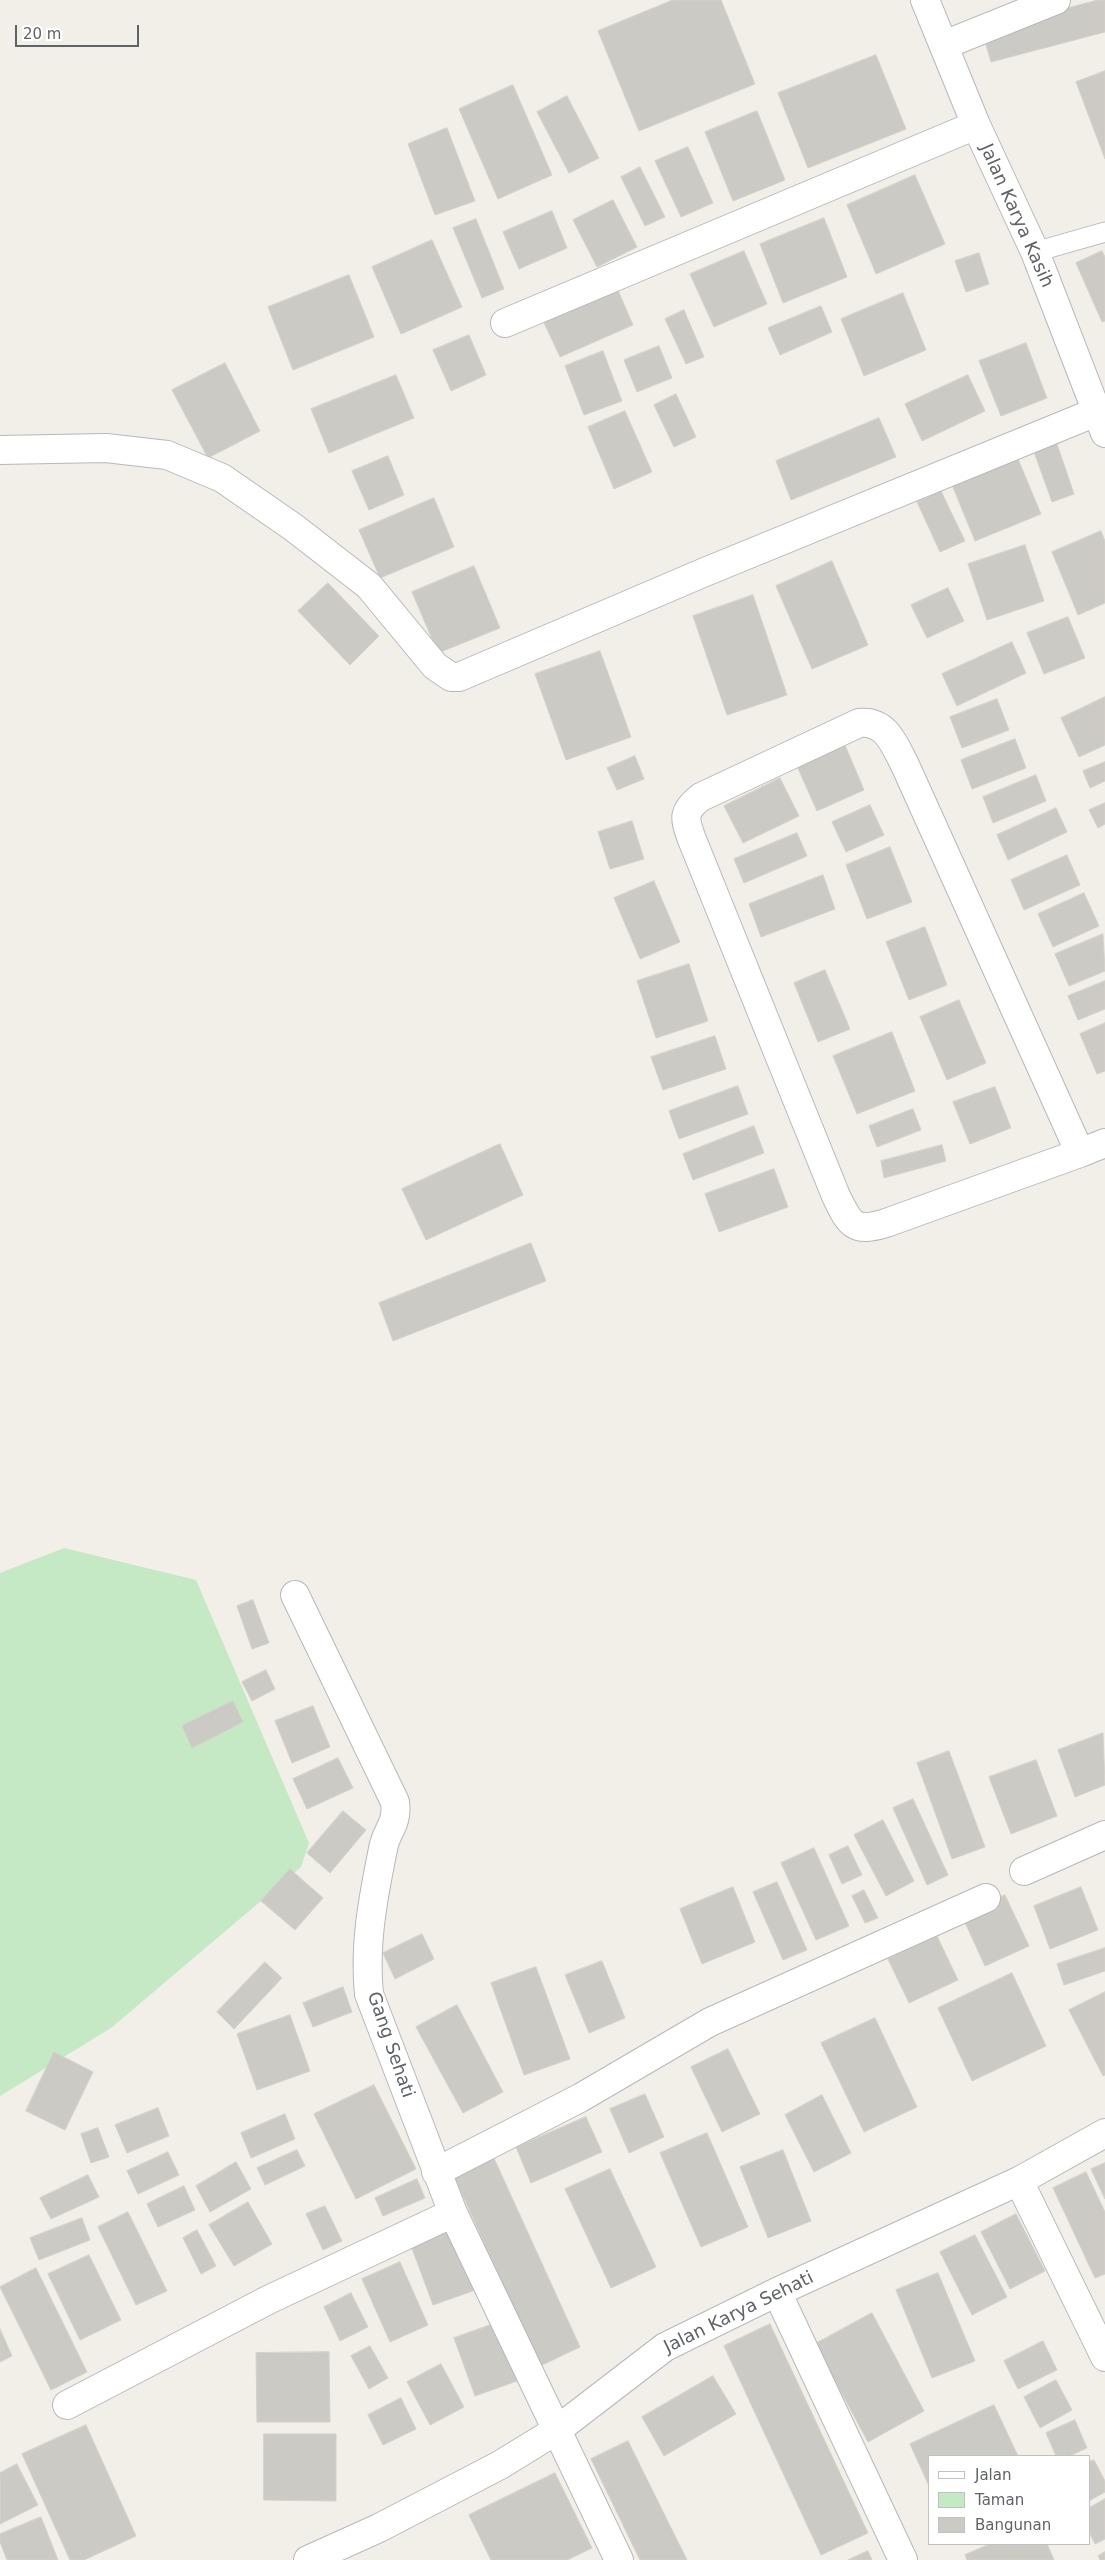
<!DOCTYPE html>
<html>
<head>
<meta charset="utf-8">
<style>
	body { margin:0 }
	#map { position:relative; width:1105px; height:2560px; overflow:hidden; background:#f1efe8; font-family:"DejaVu Sans",sans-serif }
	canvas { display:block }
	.legend { position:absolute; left:928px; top:2455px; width:162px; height:90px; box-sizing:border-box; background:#fff; border:1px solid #bfc1c3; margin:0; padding:6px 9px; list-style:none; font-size:15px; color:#5f6368 }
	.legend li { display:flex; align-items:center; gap:10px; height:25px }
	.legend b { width:25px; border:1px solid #bfc1c3 }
	.scale { position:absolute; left:15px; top:25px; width:124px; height:22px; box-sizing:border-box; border:2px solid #5f6368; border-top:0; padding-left:6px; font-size:15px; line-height:18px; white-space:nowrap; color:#5f6368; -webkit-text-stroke:4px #fff; paint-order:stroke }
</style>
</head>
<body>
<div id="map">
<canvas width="1105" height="2560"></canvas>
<ul class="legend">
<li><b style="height:6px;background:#fff"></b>Jalan</li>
<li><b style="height:14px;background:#c5e8c5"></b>Taman</li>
<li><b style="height:14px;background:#cccac5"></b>Bangunan</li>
</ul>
<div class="scale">20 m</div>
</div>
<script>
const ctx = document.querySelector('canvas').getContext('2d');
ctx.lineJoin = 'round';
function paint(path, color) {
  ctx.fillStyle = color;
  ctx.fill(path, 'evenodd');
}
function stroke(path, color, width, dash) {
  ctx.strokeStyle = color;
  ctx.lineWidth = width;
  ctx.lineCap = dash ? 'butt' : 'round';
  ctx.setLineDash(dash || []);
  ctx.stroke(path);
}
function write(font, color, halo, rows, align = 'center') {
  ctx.font = font + ' "DejaVu Sans",sans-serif';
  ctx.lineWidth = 5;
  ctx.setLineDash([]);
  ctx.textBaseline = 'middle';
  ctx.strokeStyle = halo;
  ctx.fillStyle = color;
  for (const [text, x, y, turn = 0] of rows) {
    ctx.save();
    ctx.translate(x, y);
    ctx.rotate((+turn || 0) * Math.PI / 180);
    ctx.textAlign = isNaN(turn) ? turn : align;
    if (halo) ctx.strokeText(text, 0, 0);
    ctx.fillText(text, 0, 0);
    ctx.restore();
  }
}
paint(new Path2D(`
	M 64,1548 L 196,1580 L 309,1843 L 301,1867 L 111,2028 L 0,2096 L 0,1573 Z`), '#c5e8c5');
const building = new Path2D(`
	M 673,0 L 721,0 L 755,84 L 639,131 L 598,31 Z
	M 1098,0 L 1105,0 L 1105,32 L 991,62 L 982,31 Z
	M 876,55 L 906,129 L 808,168 L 778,93 Z
	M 1105,71 L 1105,159 L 1076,82 Z
	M 513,85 L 552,175 L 498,199 L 459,109 Z
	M 567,96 L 599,158 L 569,173 L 537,112 Z
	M 757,111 L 785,180 L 733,201 L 705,132 Z
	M 447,128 L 475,201 L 435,215 L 408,144 Z
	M 688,147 L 713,203 L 681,217 L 655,161 Z
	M 640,167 L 665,217 L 645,226 L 621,177 Z
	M 915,175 L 945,244 L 876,274 L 847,205 Z
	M 613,200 L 637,247 L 597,267 L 573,220 Z
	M 552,211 L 567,248 L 519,269 L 503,232 Z
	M 824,218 L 847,277 L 783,303 L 760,244 Z
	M 476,219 L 504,289 L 482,298 L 453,228 Z
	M 432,240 L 462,307 L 401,334 L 372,267 Z
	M 744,251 L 767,304 L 714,327 L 690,274 Z
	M 1102,251 L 1105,257 L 1105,321 L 1102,322 L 1076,263 Z
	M 979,253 L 989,284 L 966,292 L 955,261 Z
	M 349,275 L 374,337 L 293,370 L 268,307 Z
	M 614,281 L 633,325 L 560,357 L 540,314 Z
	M 903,293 L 926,350 L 864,376 L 841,319 Z
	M 821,306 L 832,332 L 780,355 L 768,328 Z
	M 684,310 L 704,357 L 686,364 L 665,319 Z
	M 469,335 L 486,375 L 451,391 L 433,350 Z
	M 1026,343 L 1047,398 L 1001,416 L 979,361 Z
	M 659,346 L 672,378 L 637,392 L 624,360 Z
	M 603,351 L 622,401 L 584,415 L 565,366 Z
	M 225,363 L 260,431 L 208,458 L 172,390 Z
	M 396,375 L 414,418 L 329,453 L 311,409 Z
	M 968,375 L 985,411 L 922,441 L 905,404 Z
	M 676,394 L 696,437 L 674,447 L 654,405 Z
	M 625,411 L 652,472 L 614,489 L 588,427 Z
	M 879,418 L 896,457 L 791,500 L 776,461 Z
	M 1056,441 L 1074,494 L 1052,502 L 1033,449 Z
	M 388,456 L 404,495 L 369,510 L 352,471 Z
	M 1018,459 L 1041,514 L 975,541 L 952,485 Z
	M 941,491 L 965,541 L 940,552 L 917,502 Z
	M 434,498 L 454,547 L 380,578 L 359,530 Z
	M 1101,531 L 1105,541 L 1105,603 L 1078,615 L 1052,552 Z
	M 1025,545 L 1044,601 L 987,620 L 968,564 Z
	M 832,561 L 868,645 L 812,669 L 776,586 Z
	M 474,566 L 500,628 L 438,653 L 412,592 Z
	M 328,583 L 379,636 L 350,665 L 298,611 Z
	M 948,588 L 964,621 L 927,638 L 911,605 Z
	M 753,595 L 787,695 L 727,715 L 693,616 Z
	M 1068,617 L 1085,658 L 1044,674 L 1027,633 Z
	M 1012,642 L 1026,673 L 957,706 L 942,674 Z
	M 600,651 L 631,737 L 566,760 L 535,674 Z
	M 1105,697 L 1105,745 L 1079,757 L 1061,718 Z
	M 997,699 L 1009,730 L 962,748 L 950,717 Z
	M 1015,739 L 1026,768 L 972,789 L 961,760 Z
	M 845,745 L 864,790 L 817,811 L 797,766 Z
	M 635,756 L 644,779 L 617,790 L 607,768 Z
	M 1105,762 L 1105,781 L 1090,788 L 1083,771 Z
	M 1036,775 L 1046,801 L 993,823 L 983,797 Z
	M 780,778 L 799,816 L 743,843 L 724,806 Z
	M 1105,803 L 1105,824 L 1098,828 L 1089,810 Z
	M 870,805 L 884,835 L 846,852 L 832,822 Z
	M 1056,808 L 1067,832 L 1008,860 L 997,835 Z
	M 632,821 L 644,859 L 610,869 L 598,832 Z
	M 797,833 L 807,856 L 744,883 L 734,859 Z
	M 890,847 L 912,902 L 867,919 L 846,865 Z
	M 1067,855 L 1080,885 L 1024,910 L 1011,880 Z
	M 823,875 L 835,909 L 761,937 L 749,904 Z
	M 654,881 L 680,942 L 640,959 L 614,898 Z
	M 1084,893 L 1099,926 L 1053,947 L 1038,914 Z
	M 925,927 L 947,985 L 909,1000 L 886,942 Z
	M 1103,934 L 1105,971 L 1069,986 L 1055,954 Z
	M 689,964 L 708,1021 L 656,1038 L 637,981 Z
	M 825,970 L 850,1029 L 818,1042 L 794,983 Z
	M 1105,981 L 1105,1009 L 1078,1020 L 1068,996 Z
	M 959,1000 L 986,1063 L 947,1080 L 920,1017 Z
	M 1105,1023 L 1105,1071 L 1097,1074 L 1080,1034 Z
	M 892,1032 L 915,1091 L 857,1114 L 833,1056 Z
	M 715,1036 L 726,1069 L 663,1090 L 651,1057 Z
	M 738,1086 L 748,1114 L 679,1139 L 669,1111 Z
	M 995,1087 L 1011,1128 L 970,1144 L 953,1102 Z
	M 913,1109 L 921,1130 L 877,1147 L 869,1126 Z
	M 754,1126 L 764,1153 L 693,1180 L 683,1154 Z
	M 500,1144 L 523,1195 L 426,1240 L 402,1189 Z
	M 942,1145 L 946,1161 L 884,1178 L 881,1161 Z
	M 774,1169 L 788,1207 L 719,1232 L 705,1194 Z
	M 531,1243 L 546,1281 L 393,1341 L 379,1303 Z
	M 253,1600 L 269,1643 L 252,1649 L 237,1606 Z
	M 266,1670 L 275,1689 L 252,1701 L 242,1682 Z
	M 233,1701 L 243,1722 L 192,1748 L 182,1726 Z
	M 313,1706 L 330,1747 L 292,1763 L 275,1721 Z
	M 1103,1733 L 1105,1785 L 1075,1797 L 1058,1750 Z
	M 949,1751 L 985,1847 L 952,1859 L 917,1763 Z
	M 338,1758 L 353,1788 L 307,1809 L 293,1779 Z
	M 1036,1760 L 1057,1816 L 1011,1834 L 989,1777 Z
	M 913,1799 L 948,1875 L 927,1885 L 893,1808 Z
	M 343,1811 L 366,1830 L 330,1873 L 307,1853 Z
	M 883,1820 L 914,1881 L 886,1896 L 854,1835 Z
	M 848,1846 L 862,1875 L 842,1884 L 829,1855 Z
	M 814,1848 L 849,1926 L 816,1940 L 781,1863 Z
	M 290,1869 L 323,1898 L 295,1930 L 261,1901 Z
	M 777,1882 L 807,1950 L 783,1960 L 753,1892 Z
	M 733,1887 L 755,1942 L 702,1964 L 680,1909 Z
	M 1081,1887 L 1098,1930 L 1050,1949 L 1034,1906 Z
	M 864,1890 L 878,1918 L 865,1923 L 852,1896 Z
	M 1005,1895 L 1029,1946 L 985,1966 L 962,1916 Z
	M 422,1934 L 434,1959 L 395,1979 L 383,1953 Z
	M 937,1936 L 958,1980 L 909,2003 L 888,1959 Z
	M 1105,1948 L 1105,1971 L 1064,1985 L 1057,1964 Z
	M 602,1961 L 625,2018 L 589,2033 L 565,1975 Z
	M 265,1962 L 282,1978 L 234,2029 L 217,2012 Z
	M 536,1967 L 570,2059 L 524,2075 L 491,1983 Z
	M 1012,1973 L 1046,2046 L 972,2081 L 938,2008 Z
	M 343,1987 L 352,2012 L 313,2027 L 303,2003 Z
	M 1105,1992 L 1105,2075 L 1103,2076 L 1069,2010 Z
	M 457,2005 L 503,2092 L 463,2113 L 416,2027 Z
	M 290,2015 L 310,2071 L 257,2090 L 237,2034 Z
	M 875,2018 L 917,2107 L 864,2132 L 821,2043 Z
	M 728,2049 L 760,2114 L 722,2132 L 691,2067 Z
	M 54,2052 L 93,2072 L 65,2130 L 26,2111 Z
	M 374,2085 L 416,2169 L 356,2199 L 314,2114 Z
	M 645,2094 L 664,2137 L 629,2153 L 610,2109 Z
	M 822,2095 L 851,2153 L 814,2172 L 785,2115 Z
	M 158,2108 L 169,2136 L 127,2153 L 115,2125 Z
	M 285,2114 L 295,2139 L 251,2158 L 241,2133 Z
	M 586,2117 L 602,2152 L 531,2183 L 516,2147 Z
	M 98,2128 L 109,2157 L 91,2163 L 81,2134 Z
	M 707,2133 L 748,2227 L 701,2247 L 660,2153 Z
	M 297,2150 L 305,2166 L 265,2185 L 257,2168 Z
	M 783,2150 L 811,2221 L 768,2238 L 740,2167 Z
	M 168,2152 L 179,2175 L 138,2194 L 127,2171 Z
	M 493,2156 L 580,2347 L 540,2366 L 453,2174 Z
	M 236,2162 L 251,2189 L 210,2212 L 196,2186 Z
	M 1105,2163 L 1105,2199 L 1091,2169 Z
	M 610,2169 L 656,2267 L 611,2288 L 565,2189 Z
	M 1086,2172 L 1105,2212 L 1105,2274 L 1095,2278 L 1053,2188 Z
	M 88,2175 L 99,2197 L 51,2219 L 40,2198 Z
	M 417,2179 L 425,2198 L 383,2216 L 375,2198 Z
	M 184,2186 L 195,2210 L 158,2227 L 147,2204 Z
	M 248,2202 L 272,2244 L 234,2266 L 209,2225 Z
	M 325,2206 L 342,2241 L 323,2250 L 306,2214 Z
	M 128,2212 L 167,2291 L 136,2305 L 98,2227 Z
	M 1016,2214 L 1045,2271 L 1010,2289 L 981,2232 Z
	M 82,2218 L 90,2240 L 39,2260 L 30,2238 Z
	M 459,2225 L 481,2288 L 433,2305 L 410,2243 Z
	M 197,2230 L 216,2266 L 201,2274 L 183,2238 Z
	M 975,2235 L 1007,2297 L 972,2315 L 940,2252 Z
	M 89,2255 L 121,2320 L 80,2340 L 48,2274 Z
	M 400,2262 L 428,2325 L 390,2342 L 362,2279 Z
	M 36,2268 L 87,2372 L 51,2390 L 0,2287 Z
	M 938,2273 L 975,2361 L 932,2378 L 896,2290 Z
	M 351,2293 L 368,2327 L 340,2341 L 324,2307 Z
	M 872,2313 L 924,2411 L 868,2442 L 815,2344 Z
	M 496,2323 L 517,2381 L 475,2396 L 454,2338 Z
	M 770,2324 L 868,2533 L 821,2555 L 724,2346 Z
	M 0,2329 L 12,2356 L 0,2362 Z
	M 1043,2341 L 1057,2370 L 1018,2389 L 1004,2361 Z
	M 370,2346 L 388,2378 L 369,2389 L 351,2356 Z
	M 329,2352 L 330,2422 L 257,2422 L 256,2353 Z
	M 441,2364 L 464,2407 L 430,2425 L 407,2382 Z
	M 713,2376 L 736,2414 L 664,2456 L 642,2417 Z
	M 1056,2380 L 1072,2410 L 1040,2428 L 1024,2397 Z
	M 401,2398 L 416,2429 L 383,2445 L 368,2415 Z
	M 994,2405 L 1018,2456 L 929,2456 L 929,2486 L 910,2444 Z
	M 1075,2420 L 1087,2448 L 1069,2456 L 1056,2456 L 1046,2433 Z
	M 86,2425 L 136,2536 L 84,2560 L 70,2560 L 22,2454 Z
	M 264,2434 L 336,2434 L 336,2501 L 264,2500 Z
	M 628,2441 L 687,2560 L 640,2560 L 591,2459 Z
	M 1094,2460 L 1105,2481 L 1105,2492 L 1089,2501 L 1089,2462 Z
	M 17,2464 L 38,2505 L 0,2524 L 0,2473 Z
	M 555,2473 L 592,2548 L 567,2560 L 491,2560 L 469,2515 Z
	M 1105,2499 L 1105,2539 L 1095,2544 L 1089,2532 L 1089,2508 Z
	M 41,2517 L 58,2560 L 7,2560 L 0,2542 L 0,2534 Z
	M 990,2544 L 1047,2544 L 1054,2560 L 967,2560 L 965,2555 Z
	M 868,2551 L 872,2560 L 848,2560 Z
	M 1105,2552 L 1105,2560 L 1100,2560 L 1098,2556 Z`);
paint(building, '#cccac5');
stroke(building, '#d6d1c6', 1);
const lane = new Path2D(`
	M 1035,252 L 1105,232`);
const street = new Path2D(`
	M 925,0 L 976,125 L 1035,252 L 1105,433
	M 944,45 L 1056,0
	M 505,323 L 976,125
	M 0,450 L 106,448 L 167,455 L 222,478 L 293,527 L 369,586 L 435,666 L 451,677 L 459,677 L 705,572 L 1096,412
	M 1080,1153 L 905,765 C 894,744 886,720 859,723 L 701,797 C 683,811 684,817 691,837 L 836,1196 C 850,1225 854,1233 886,1223 L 1080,1153 L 1105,1143
	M 295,1595 L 395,1802 C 398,1825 386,1830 383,1849 C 373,1898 364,1945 369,1994 L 453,2213 L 619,2560
	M 1024,1871 L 1105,1835
	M 436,2172 L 580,2098 L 710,2022 L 986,1898
	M 1019,2181 L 1105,2357
	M 777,2292 L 903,2560
	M 67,2405 L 268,2300 L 453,2213
	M 308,2560 L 379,2528 L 500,2465 L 557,2430 L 665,2347 L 777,2292 L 1019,2181 L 1105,2133`);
stroke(lane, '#b5b8bc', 21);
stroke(street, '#b5b8bc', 30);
stroke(lane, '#fff', 19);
stroke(street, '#fff', 28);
write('18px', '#5f6368', '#fff', [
	["Jalan Karya Kasih",1016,216,66],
	["Gang Sehati",390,2045,71],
	["Jalan Karya Sehati",739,2313,-26]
]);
</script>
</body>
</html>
